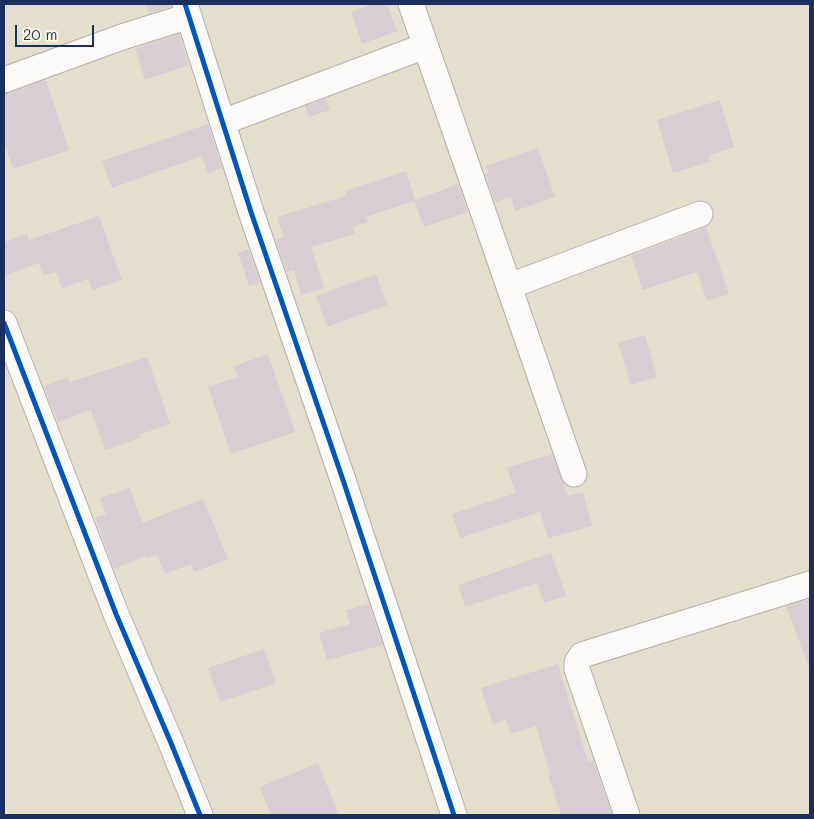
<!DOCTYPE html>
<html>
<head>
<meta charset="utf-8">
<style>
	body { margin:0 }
	#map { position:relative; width:814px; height:819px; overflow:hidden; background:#e4dfcd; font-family:Mali,sans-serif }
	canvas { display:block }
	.frame { position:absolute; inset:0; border:5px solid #1b2f5e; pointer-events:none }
	.scale { position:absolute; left:15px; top:25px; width:79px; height:22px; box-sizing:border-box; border:2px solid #1b2f5e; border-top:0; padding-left:6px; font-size:15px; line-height:18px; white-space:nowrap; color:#1b2f5e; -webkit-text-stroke:4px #fcf5e5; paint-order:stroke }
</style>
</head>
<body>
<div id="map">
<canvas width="814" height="819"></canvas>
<div class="frame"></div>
<div class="scale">20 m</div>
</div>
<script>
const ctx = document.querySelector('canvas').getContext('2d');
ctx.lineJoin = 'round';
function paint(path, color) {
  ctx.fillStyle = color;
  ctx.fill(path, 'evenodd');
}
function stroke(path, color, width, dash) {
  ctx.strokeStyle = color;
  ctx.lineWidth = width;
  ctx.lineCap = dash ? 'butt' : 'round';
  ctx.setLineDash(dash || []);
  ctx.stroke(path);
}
paint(new Path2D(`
	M 146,4 L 169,4 L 170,7 L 149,13 Z
	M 374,4 L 387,4 L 397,31 L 362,44 L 351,12 Z
	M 179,34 L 189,65 L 145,80 L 135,48 Z
	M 46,80 L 69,150 L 13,169 L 4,141 L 4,94 Z
	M 325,99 L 330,110 L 309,117 L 305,106 Z
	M 720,100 L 734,147 L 708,156 L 710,162 L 673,173 L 657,120 Z
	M 208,124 L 222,168 L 208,173 L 202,156 L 112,188 L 102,161 Z
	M 538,148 L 555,197 L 515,211 L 511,197 L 495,202 L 485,174 L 489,173 L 486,166 Z
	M 406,171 L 415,200 L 458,184 L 468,212 L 424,227 L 414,201 L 366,217 L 368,222 L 353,227 L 355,234 L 311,247 L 324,288 L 301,295 L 294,270 L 287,272 L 276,240 L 284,237 L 277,217 L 346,196 L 345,191 Z
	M 99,216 L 122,280 L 92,290 L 88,279 L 62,288 L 56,272 L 44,275 L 39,263 L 4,276 L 4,242 L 27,234 L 29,240 Z
	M 706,227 L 729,294 L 707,301 L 697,272 L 643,290 L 631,256 Z
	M 249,249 L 260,282 L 249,286 L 238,253 Z
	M 376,274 L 387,305 L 327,327 L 316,296 Z
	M 645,335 L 657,377 L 631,385 L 618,343 Z
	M 268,354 L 295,432 L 231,454 L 208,387 L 238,377 L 234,366 Z
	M 147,357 L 170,424 L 139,435 L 140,438 L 105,450 L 91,410 L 58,422 L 44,386 L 68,377 L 70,382 Z
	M 552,454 L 568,496 L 583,492 L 592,526 L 548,538 L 540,512 L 460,538 L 452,514 L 516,493 L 507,468 Z
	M 130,488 L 142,523 L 203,499 L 228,559 L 194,572 L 191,564 L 165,574 L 157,554 L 147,558 L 146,556 L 114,569 L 95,518 L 106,514 L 100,498 Z
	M 551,553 L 566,596 L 544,603 L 537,583 L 465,607 L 458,585 Z
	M 810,599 L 810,664 L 808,665 L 786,606 Z
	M 369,604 L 383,645 L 327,660 L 319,633 L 350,624 L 346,610 Z
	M 264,649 L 276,683 L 220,702 L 208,668 Z
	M 558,664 L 588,762 L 593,760 L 612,815 L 561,815 L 548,774 L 550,774 L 536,726 L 511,734 L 506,720 L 493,724 L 481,688 Z
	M 318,763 L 339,815 L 271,815 L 260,787 Z`), '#d8ced4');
const street = new Path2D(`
	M 185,4 L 251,212 L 343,480 L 454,815
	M 411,4 L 574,474
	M 4,80 L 122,37 L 189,16
	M 223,122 L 425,46
	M 510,286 L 700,214
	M 4,323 L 116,614 L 171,743 L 200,815
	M 627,815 L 577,669 L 577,662 L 582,655 L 810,584`);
stroke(street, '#b1b0aa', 27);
stroke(street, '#fbfaf8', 25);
stroke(new Path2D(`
	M 185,4 L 251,212 L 343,480 L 454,815
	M 4,323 L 116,614 L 171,743 L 200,815`), '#0057b8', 5);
</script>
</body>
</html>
